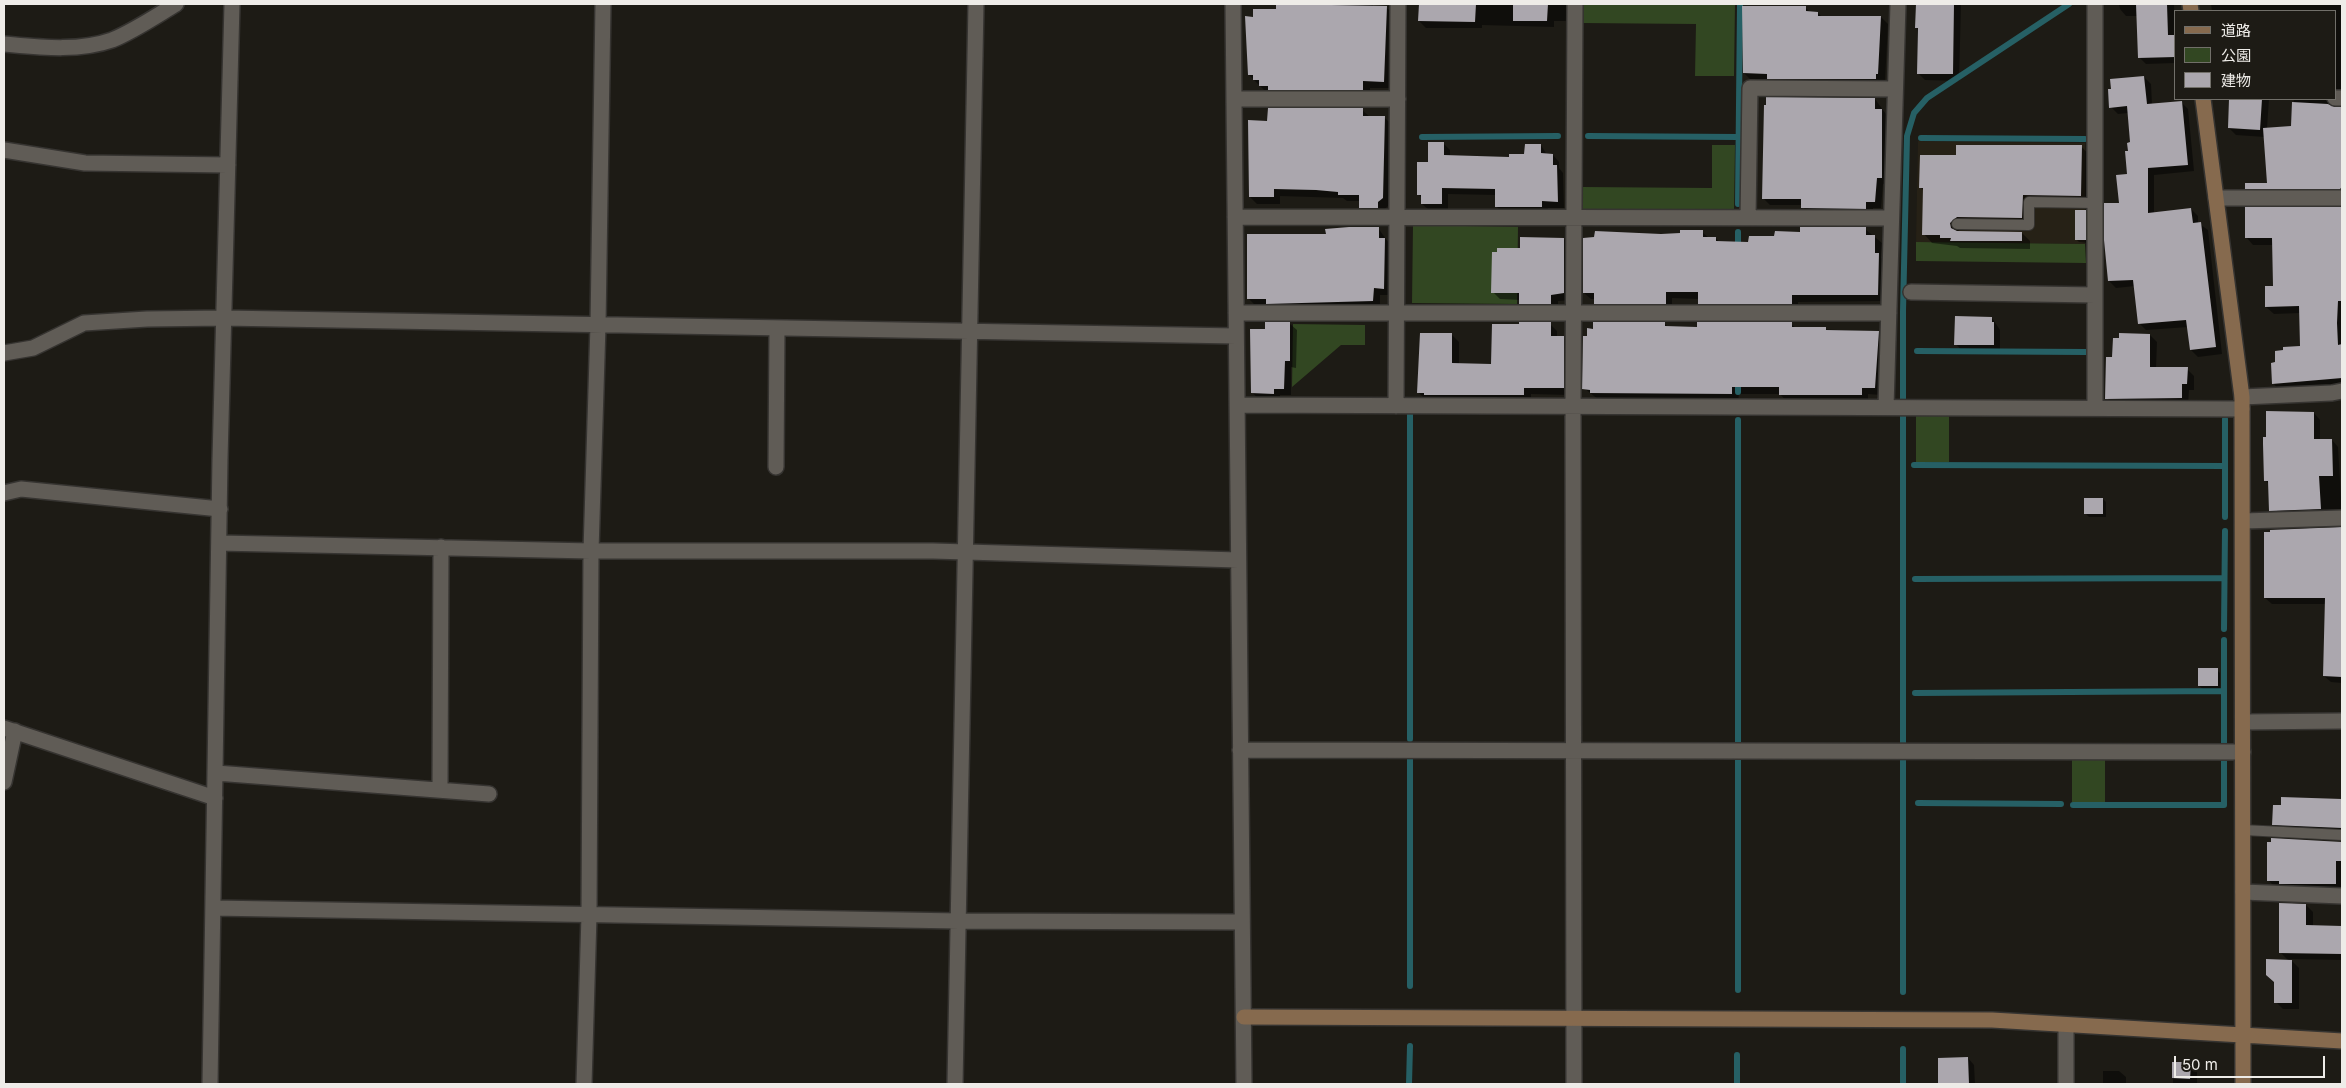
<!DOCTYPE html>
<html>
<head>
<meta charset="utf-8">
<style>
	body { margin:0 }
	#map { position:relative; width:2346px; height:1088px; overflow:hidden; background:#1d1b15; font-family:Inter,"Noto Sans JP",sans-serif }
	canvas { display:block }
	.frame { position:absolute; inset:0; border:5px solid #eeece8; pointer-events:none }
	.legend { position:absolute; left:2174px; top:10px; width:162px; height:90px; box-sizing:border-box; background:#1d1b15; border:1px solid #716f69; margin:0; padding:6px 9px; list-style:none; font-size:15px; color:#eeece8 }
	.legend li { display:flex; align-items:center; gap:10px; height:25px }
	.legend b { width:25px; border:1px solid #716f69 }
	.scale { position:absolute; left:2174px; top:1056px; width:151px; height:22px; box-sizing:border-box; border:2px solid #eeece8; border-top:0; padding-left:6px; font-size:15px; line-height:18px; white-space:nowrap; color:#eeece8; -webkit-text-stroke:4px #1d1b15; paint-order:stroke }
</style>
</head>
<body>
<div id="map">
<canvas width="2346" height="1088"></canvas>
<div class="frame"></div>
<ul class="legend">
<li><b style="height:6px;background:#866a4e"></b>道路</li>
<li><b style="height:14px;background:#324722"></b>公園</li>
<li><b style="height:14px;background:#aba7ae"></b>建物</li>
</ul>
<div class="scale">50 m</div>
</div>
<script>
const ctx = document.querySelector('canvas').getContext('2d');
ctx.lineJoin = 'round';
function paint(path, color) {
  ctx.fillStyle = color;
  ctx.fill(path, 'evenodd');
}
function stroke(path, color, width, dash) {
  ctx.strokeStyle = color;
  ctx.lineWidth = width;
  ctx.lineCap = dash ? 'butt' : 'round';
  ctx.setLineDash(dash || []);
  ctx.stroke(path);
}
paint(new Path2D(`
	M 1918,141 L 2085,143 L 2085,244 L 1916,242 Z`), '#262116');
paint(new Path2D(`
	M 1581,4 L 1735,4 L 1734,76 L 1695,76 L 1696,24 L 1581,23 Z
	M 1712,145 L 1735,145 L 1734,211 L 1581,209 L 1582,187 L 1712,188 Z
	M 1413,225 L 1518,227 L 1517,304 L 1412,303 Z
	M 1916,242 L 2085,244 L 2086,263 L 1916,261 Z
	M 1293,324 L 1365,325 L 1365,345 L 1341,345 L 1292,387 Z
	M 1916,414 L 1949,414 L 1949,462 L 1916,462 Z
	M 2072,758 L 2105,758 L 2105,802 L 2072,802 Z`), '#324722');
paint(new Path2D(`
	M 1277,4 L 1373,4 L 1373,7 L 1386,7 L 1393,14 L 1391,88 L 1370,88 L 1370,96 L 1267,93 L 1249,75 L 1254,18 L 1277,10 Z
	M 1420,4 L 1567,4 L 1568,21 L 1554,21 L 1554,27 L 1482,25 L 1482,28 L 1426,28 L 1419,21 Z
	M 1917,4 L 1961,4 L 1959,81 L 1925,80 L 1918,73 Z
	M 2119,4 L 2174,4 L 2175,63 L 2146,64 L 2139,57 L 2137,16 L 2126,16 L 2120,9 Z
	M 2211,4 L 2342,4 L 2342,95 L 2334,100 L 2334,108 L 2342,109 L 2342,195 L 2254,195 L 2246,188 L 2268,184 L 2265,137 L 2236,135 L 2229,128 L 2230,99 L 2269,99 L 2267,128 L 2292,127 L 2294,99 L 2335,99 L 2335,11 L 2212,11 Z
	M 1805,7 L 1811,13 L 1818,13 L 1822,17 L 1881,17 L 1888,24 L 1885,81 L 1882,81 L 1882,86 L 1775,85 L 1770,80 L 1751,80 L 1744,73 Z
	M 2144,77 L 2151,84 L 2152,105 L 2181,102 L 2188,109 L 2194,171 L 2154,175 L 2154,214 L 2191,209 L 2198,216 L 2198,223 L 2208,230 L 2222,354 L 2198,357 L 2191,350 L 2188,327 L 2146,330 L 2139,323 L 2135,286 L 2116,288 L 2109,281 L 2120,204 L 2129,175 L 2131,144 L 2128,113 L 2118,114 L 2111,107 Z
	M 1875,99 L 1888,117 L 1888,184 L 1883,184 L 1881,208 L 1873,208 L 1873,215 L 1809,215 L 1802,205 L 1770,205 L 1763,198 L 1767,107 Z
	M 1362,110 L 1370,117 L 1384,117 L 1391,124 L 1389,205 L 1385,209 L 1385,214 L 1367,214 L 1360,207 L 1360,201 L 1347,201 L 1343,198 L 1280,196 L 1280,204 L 1257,204 L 1250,197 L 1269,122 Z
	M 1443,143 L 1450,150 L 1450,157 L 1510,158 L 1526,155 L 1541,145 L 1547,155 L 1553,155 L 1559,162 L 1559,168 L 1563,173 L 1564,208 L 1548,208 L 1548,213 L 1503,213 L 1496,206 L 1496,195 L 1448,194 L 1448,210 L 1429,210 L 1422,204 L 1422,198 L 1418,194 L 1429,164 Z
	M 2081,146 L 2089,155 L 2089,204 L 2031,203 L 2030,226 L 1966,225 L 1957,232 L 2022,233 L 2030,241 L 2030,249 L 1960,248 L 1957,246 L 1932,243 L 1924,234 L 1924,191 L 1920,187 L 1957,156 Z
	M 2246,209 L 2342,209 L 2342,387 L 2280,391 L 2273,383 L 2301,347 L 2300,313 L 2274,314 L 2266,307 L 2275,287 L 2273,245 L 2253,245 L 2246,237 Z
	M 2085,211 L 2088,214 L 2088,243 L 2079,242 L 2076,239 Z
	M 1378,228 L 1391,246 L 1391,295 L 1380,295 L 1380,307 L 1274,310 L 1269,305 L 1255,305 L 1248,298 L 1327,235 Z
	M 1865,229 L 1882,243 L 1881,258 L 1885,261 L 1884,301 L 1798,302 L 1798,310 L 1706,310 L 1699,303 L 1699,299 L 1672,298 L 1672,310 L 1602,310 L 1595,303 L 1595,299 L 1591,299 L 1584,293 L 1661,236 L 1702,232 L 1709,238 L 1716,238 L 1720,243 L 1750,243 L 1802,233 Z
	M 1564,239 L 1571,246 L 1571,300 L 1558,301 L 1558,310 L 1528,310 L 1521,303 L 1521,300 L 1500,299 L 1493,292 L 1521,250 Z
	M 1992,318 L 2000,330 L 2000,351 L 1962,351 L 1956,344 Z
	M 1290,324 L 1297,330 L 1296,368 L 1291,367 L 1291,395 L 1280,395 L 1280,400 L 1259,400 L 1253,393 L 1267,331 Z
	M 1550,324 L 1557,331 L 1557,337 L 1563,337 L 1570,344 L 1570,395 L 1531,394 L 1531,401 L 1425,399 L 1418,392 L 1452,335 L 1459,342 L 1459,365 L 1492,365 Z
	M 1665,324 L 1669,328 L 1698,328 L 1791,324 L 1796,328 L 1878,332 L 1885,339 L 1881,395 L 1868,394 L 1868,402 L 1787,402 L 1780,394 L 1739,394 L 1738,401 L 1599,400 L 1584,388 Z
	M 2150,335 L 2157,342 L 2156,368 L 2187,369 L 2194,376 L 2194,390 L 2189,390 L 2188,405 L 2114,405 L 2107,398 L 2113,358 Z
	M 2314,413 L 2320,420 L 2320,440 L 2332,440 L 2338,447 L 2342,515 L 2277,517 L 2270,510 L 2270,485 L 2265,480 Z
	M 2103,499 L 2106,502 L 2106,517 L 2089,517 L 2085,513 Z
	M 2342,529 L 2342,683 L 2331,682 L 2324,676 L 2326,604 L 2272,604 L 2265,598 L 2271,531 Z
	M 2217,670 L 2220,673 L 2220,689 L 2203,689 L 2199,686 Z
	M 2282,798 L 2342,800 L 2342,835 L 2281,832 L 2273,824 L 2282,807 Z
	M 2272,840 L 2342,843 L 2342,891 L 2275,887 L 2268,880 Z
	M 2306,905 L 2313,912 L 2313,926 L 2342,927 L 2342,960 L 2290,959 L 2299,968 L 2299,1009 L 2283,1009 L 2276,1002 L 2289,961 L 2280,952 Z
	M 1968,1058 L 1974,1065 L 1975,1084 L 1940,1084 L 1939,1059 Z
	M 2173,1063 L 2190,1063 L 2197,1070 L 2197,1084 L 2173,1084 Z
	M 2103,1071 L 2119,1071 L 2126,1077 L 2126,1084 L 2103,1084 Z`), '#0007');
stroke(new Path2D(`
	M 1588,136 L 1738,137
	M 1422,137 L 1558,136
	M 1921,138 L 2085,139
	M 1738,204 L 1740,4
	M 1738,232 L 1738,249
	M 1917,351 L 2086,352
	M 1738,392 L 1738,378
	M 1914,465 L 2225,466
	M 2225,517 L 2225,419
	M 1915,579 L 2224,578
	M 2224,629 L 2225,531
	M 1915,693 L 2224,691
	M 1410,739 L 1410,414
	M 1738,742 L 1738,420
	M 2224,744 L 2224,640
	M 1918,803 L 2061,804
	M 2073,805 L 2224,805 L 2224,759
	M 1410,986 L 1410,758
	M 1738,990 L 1738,757
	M 1903,992 L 1903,311 L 1907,136 L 1914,113 L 1927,98 L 2069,4
	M 1409,1084 L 1410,1046
	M 1737,1084 L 1737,1055
	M 1903,1084 L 1903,1049`), '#266065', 6);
paint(new Path2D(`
	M 1276,4 L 1387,6 L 1384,82 L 1363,81 L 1363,90 L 1268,90 L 1268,86 L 1259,86 L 1259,80 L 1253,80 L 1253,75 L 1248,75 L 1245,16 L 1253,17 L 1253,9 L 1276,9 Z
	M 1419,4 L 1476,4 L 1475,22 L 1418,21 Z
	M 1513,4 L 1548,4 L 1547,21 L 1513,21 Z
	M 1916,4 L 1954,4 L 1953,74 L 1917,74 L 1918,28 L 1915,28 Z
	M 2136,4 L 2167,4 L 2168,35 L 2175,35 L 2175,57 L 2138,58 Z
	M 1742,6 L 1806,6 L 1806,11 L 1818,12 L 1818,16 L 1881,16 L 1878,74 L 1876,74 L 1876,79 L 1767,79 L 1767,74 L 1743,73 Z
	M 2144,76 L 2147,104 L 2182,101 L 2188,165 L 2148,168 L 2148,213 L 2191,208 L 2193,223 L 2201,222 L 2216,347 L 2190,350 L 2186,320 L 2138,324 L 2133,280 L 2108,281 L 2104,240 L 2104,203 L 2119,203 L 2116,175 L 2127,174 L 2125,151 L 2128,151 L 2127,143 L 2130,142 L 2127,106 L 2109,108 L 2108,89 L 2111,89 L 2110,79 Z
	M 1766,97 L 1875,98 L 1875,109 L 1882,109 L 1882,178 L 1877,178 L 1875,202 L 1866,202 L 1866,209 L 1801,208 L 1801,199 L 1762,199 L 1764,105 L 1766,105 Z
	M 2229,99 L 2262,99 L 2260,130 L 2228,128 Z
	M 2292,102 L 2328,104 L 2335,107 L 2342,107 L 2342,187 L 2340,189 L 2245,189 L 2245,183 L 2267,183 L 2263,128 L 2291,126 Z
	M 1268,108 L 1363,108 L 1363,116 L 1385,116 L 1383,198 L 1378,202 L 1378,208 L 1359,208 L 1359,195 L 1338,195 L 1338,192 L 1316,190 L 1274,189 L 1274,197 L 1249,197 L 1248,120 L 1267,121 Z
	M 1428,142 L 1444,142 L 1444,155 L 1509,157 L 1509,154 L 1524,154 L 1525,144 L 1541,144 L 1541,153 L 1553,154 L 1553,165 L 1557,165 L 1558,202 L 1542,201 L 1542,207 L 1495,207 L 1495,189 L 1442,188 L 1442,204 L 1421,204 L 1421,195 L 1417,195 L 1417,162 L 1428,162 Z
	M 1956,145 L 2082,145 L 2081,196 L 2023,195 L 2022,218 L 1957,217 L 1950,223 L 1951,228 L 1957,231 L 2022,232 L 2022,241 L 1950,241 L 1951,238 L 1940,238 L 1940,235 L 1922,235 L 1923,188 L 1919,188 L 1920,155 L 1956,155 Z
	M 2245,207 L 2342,207 L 2342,301 L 2338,301 L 2337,323 L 2338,345 L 2342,344 L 2342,378 L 2272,384 L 2271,363 L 2275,362 L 2275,351 L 2283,350 L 2283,347 L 2300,346 L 2299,306 L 2265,307 L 2265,286 L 2273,286 L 2272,238 L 2245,238 Z
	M 2075,210 L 2086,210 L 2086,240 L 2075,240 Z
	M 1349,227 L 1379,227 L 1379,238 L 1385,238 L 1384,289 L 1374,288 L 1373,301 L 1266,304 L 1266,299 L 1247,299 L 1247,234 L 1326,234 L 1325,229 Z
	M 1800,227 L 1866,227 L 1866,235 L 1875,235 L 1875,253 L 1879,253 L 1878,295 L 1792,295 L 1792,304 L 1698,304 L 1698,292 L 1666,292 L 1666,304 L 1594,304 L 1594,293 L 1583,293 L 1583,238 L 1594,237 L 1595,231 L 1661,234 L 1680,233 L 1680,230 L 1703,230 L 1703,237 L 1716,237 L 1716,241 L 1748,242 L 1749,236 L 1774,236 L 1775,231 L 1800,232 Z
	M 1520,237 L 1564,238 L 1564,293 L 1551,295 L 1551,304 L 1519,304 L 1519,293 L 1491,293 L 1492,252 L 1497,252 L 1497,248 L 1520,248 Z
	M 1955,316 L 1992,317 L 1992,322 L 1994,322 L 1994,345 L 1954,345 Z
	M 1265,322 L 1290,322 L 1290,361 L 1285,361 L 1284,389 L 1274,389 L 1274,394 L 1251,393 L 1250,329 L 1265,329 Z
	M 1519,322 L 1551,322 L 1551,336 L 1564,336 L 1564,388 L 1524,388 L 1524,395 L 1424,395 L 1424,393 L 1417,393 L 1420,333 L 1452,333 L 1452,363 L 1491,364 L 1492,324 L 1519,324 Z
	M 1593,322 L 1665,322 L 1665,326 L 1697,327 L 1697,322 L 1792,322 L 1792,327 L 1826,327 L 1826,330 L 1879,331 L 1875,388 L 1862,388 L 1862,395 L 1779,395 L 1779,387 L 1732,387 L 1732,394 L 1590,393 L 1590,390 L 1582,389 L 1583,336 L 1587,336 L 1587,328 L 1593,329 Z
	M 2119,333 L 2150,334 L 2150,367 L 2188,367 L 2187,384 L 2182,384 L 2182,398 L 2105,399 L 2106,357 L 2112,357 L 2113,338 L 2119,338 Z
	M 2266,411 L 2314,412 L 2314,439 L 2332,439 L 2333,476 L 2319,476 L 2321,509 L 2269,511 L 2268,481 L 2264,481 L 2263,444 L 2263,437 L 2266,437 Z
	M 2084,498 L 2103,498 L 2103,514 L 2084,514 Z
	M 2342,527 L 2342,677 L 2323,676 L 2325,598 L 2264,598 L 2264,532 L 2270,532 L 2270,530 Z
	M 2198,668 L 2218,668 L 2218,686 L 2198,686 Z
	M 2281,797 L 2342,799 L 2342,828 L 2272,825 L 2273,805 L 2281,805 Z
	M 2271,838 L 2342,842 L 2342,861 L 2336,861 L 2336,884 L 2279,884 L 2279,881 L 2267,881 L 2267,842 L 2271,842 Z
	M 2279,903 L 2306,904 L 2306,925 L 2342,926 L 2342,954 L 2279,953 Z
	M 2266,959 L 2292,960 L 2292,1003 L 2274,1003 L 2274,982 L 2266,975 Z
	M 1968,1057 L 1969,1084 L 1938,1084 L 1938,1058 Z
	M 2172,1062 L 2191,1062 L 2190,1079 L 2172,1078 Z`), '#aba7ae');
const lane = new Path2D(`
	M 1957,224 L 2029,225 L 2029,202 L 2095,203
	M 2243,830 L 2342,835`);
const street = new Path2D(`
	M 1233,4 L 1244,1084
	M 2095,4 L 2095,408
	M 4,44 C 38,47 78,52 112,40 C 134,31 156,16 176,4
	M 2335,98 L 2342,98
	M 1234,99 L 1398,99
	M 4,150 L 85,163 L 228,165
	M 2216,198 L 2342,198
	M 1235,217 L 1891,218
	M 1748,218 L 1750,88 L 1895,89
	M 1911,292 L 2095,295
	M 1236,313 L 1889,313
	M 4,353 L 33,348 L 84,323 L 147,319 L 224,318 L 1236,336
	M 2242,397 L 2332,393 L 2342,391
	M 1237,405 L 2242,409
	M 1396,406 L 1398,4
	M 1886,407 L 1898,4
	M 776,467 L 777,329
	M 4,493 L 21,489 L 220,509
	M 2243,521 L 2342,518
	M 219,543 L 591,551 L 933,551 L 1238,560
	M 2243,722 L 2342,721
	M 4,728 L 215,798
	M 1240,750 L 2243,752
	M 216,773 L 489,794
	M 4,782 L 15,731
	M 440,790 L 441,547
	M 2243,892 L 2342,896
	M 213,908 L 959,921 L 1242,922
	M 210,1084 L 220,459 L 232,4
	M 584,1084 L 589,915 L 591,551 L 598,325 L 603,4
	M 955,1084 L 976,4
	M 1574,1084 L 1573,406 L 1575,4
	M 2066,1084 L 2066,1025`);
const secondary = new Path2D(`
	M 2190,4 L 2191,11
	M 2203,99 L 2242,397 L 2243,1084
	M 1244,1017 L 1992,1020 L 2342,1041`);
stroke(lane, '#363431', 12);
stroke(street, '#363431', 18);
stroke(secondary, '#363431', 18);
stroke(lane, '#605c56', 10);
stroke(street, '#605c56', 15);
stroke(secondary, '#866a4e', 15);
</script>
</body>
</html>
